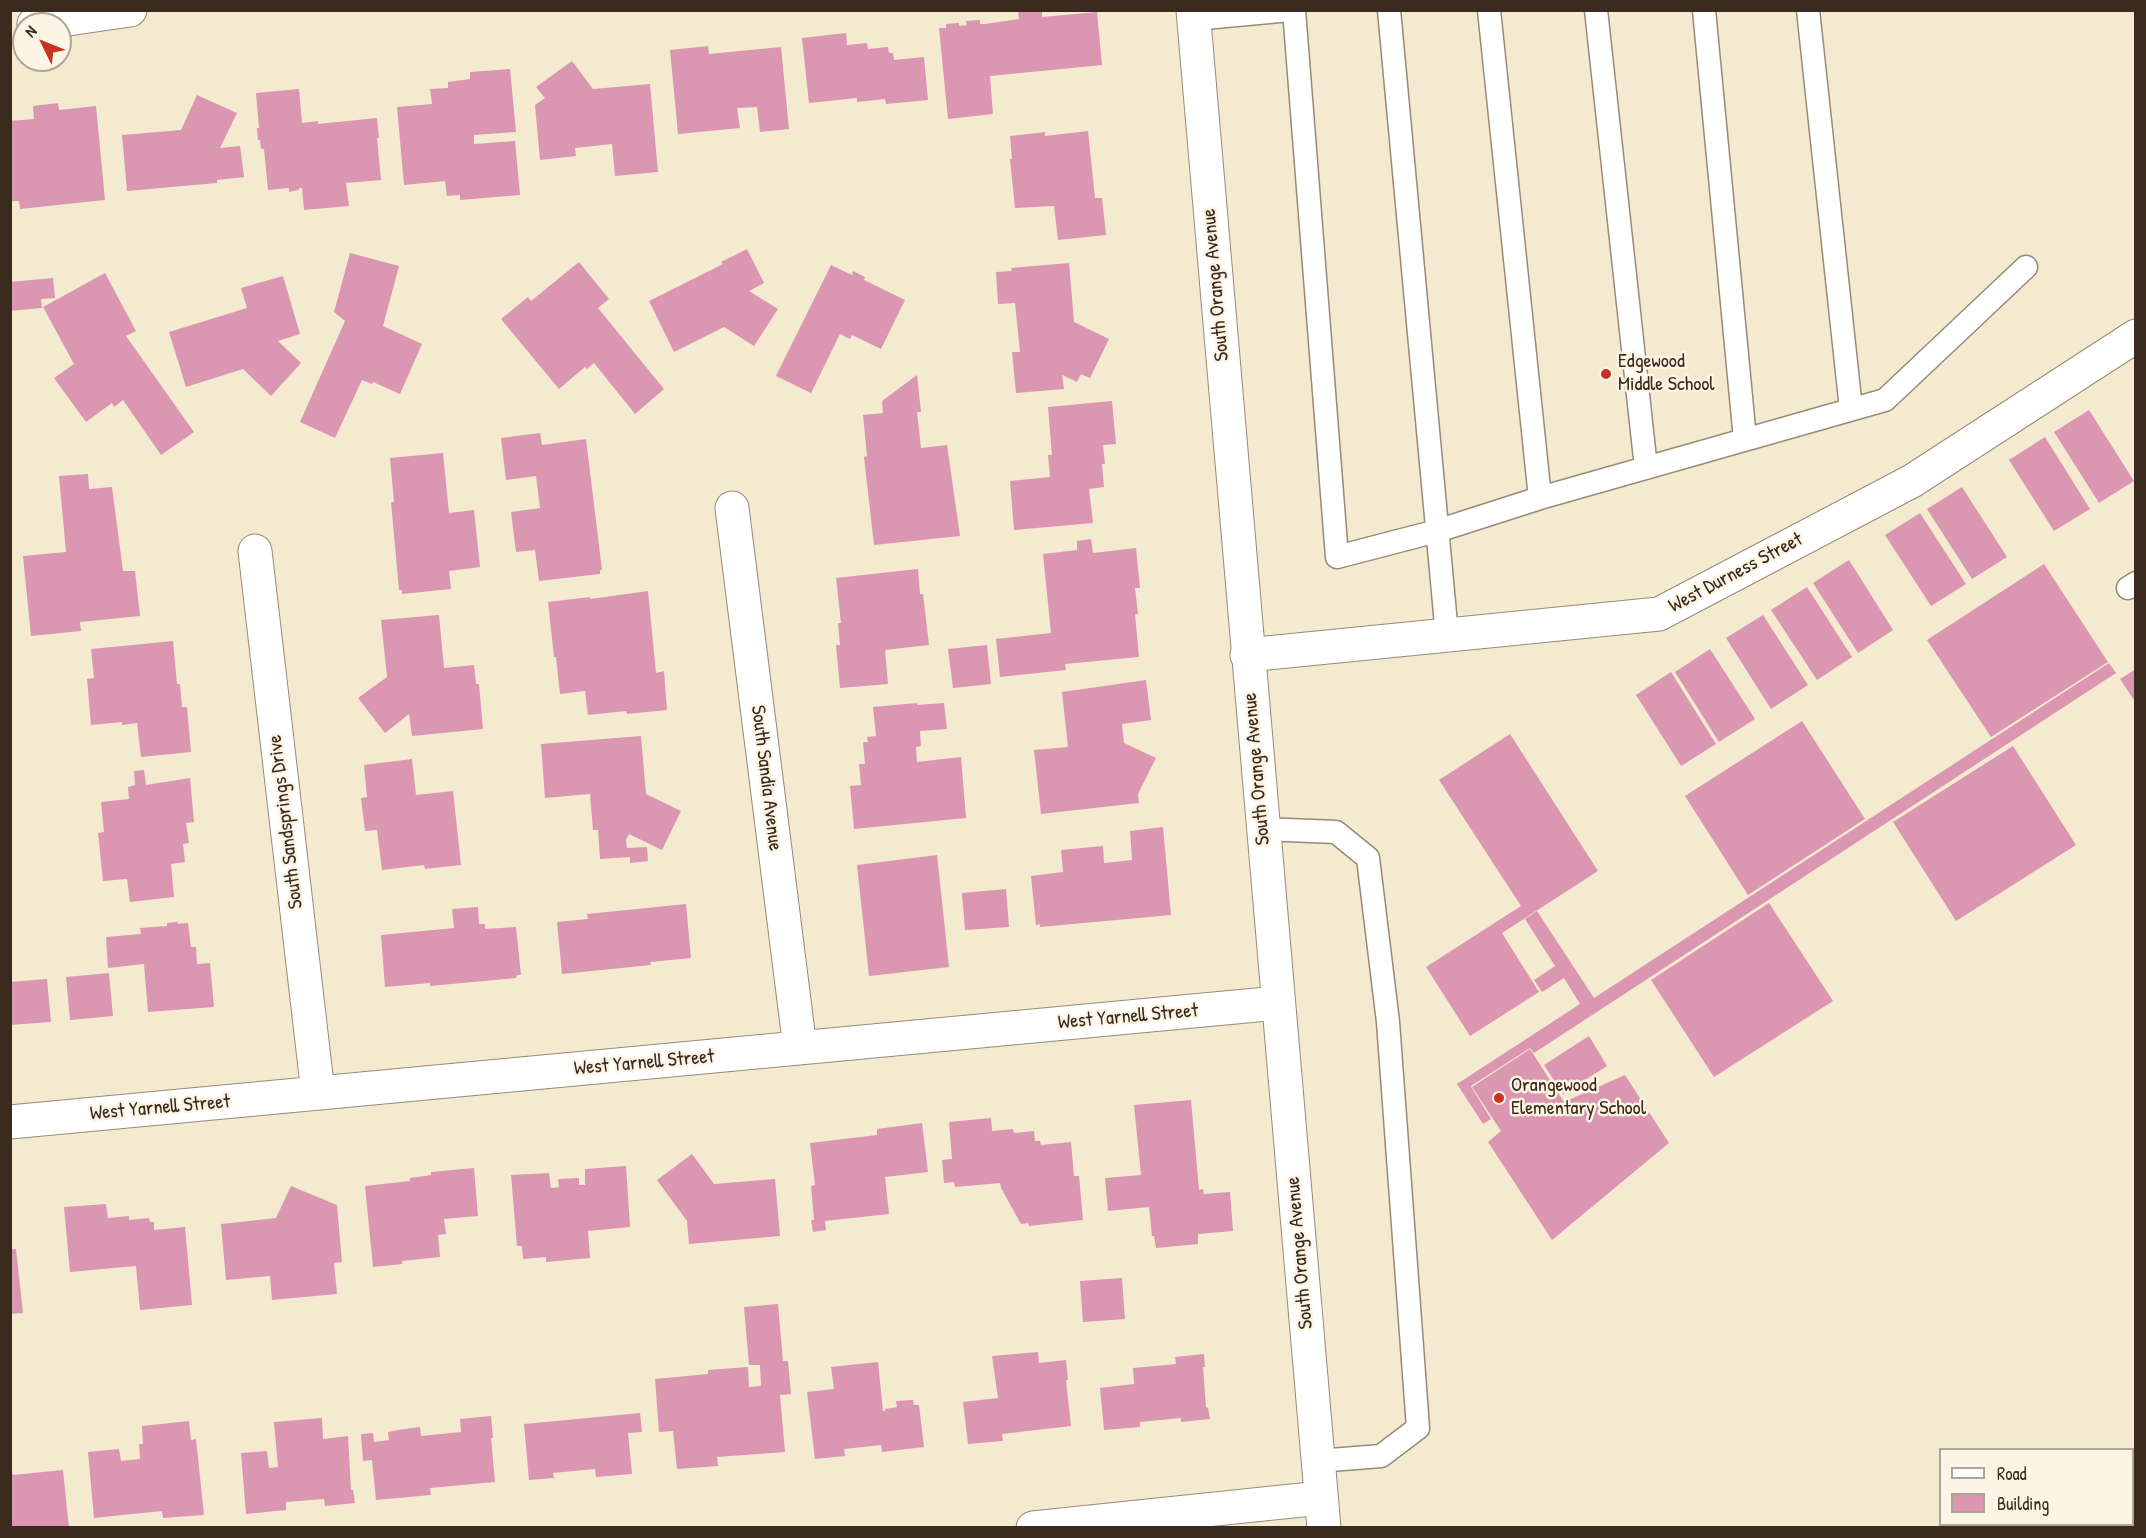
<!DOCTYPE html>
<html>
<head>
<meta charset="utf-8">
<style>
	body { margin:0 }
	#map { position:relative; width:2146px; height:1538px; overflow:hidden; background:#f3ead0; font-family:"Patrick Hand",sans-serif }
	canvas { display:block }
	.frame { position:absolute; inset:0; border:12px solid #3b2a1e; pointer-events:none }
	.legend { position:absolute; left:1939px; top:1448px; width:195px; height:78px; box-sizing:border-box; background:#fcf5e5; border:2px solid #afa495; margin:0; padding:8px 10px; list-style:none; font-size:18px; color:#3b2a1e }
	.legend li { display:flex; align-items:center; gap:12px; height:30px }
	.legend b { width:30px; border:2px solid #afa495 }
	.north { position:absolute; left:12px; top:12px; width:60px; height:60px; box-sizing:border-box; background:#fcf5e5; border:2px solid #afa495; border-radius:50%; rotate:313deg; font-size:16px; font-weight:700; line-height:24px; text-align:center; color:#3b2a1e }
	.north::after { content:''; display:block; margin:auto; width:21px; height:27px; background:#c8321e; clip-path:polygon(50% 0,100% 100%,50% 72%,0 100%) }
</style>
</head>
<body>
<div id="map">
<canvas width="2146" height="1538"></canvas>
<div class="frame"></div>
<ul class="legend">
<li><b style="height:8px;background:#fff"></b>Road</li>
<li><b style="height:16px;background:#db96b2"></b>Building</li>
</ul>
<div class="north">N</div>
</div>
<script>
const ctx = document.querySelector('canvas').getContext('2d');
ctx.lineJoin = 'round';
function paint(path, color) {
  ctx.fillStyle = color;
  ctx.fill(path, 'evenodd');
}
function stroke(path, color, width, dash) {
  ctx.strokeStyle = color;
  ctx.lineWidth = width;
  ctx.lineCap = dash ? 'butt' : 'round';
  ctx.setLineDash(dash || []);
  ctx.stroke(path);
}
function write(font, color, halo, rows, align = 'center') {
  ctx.font = font + ' "Patrick Hand",sans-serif';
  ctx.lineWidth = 5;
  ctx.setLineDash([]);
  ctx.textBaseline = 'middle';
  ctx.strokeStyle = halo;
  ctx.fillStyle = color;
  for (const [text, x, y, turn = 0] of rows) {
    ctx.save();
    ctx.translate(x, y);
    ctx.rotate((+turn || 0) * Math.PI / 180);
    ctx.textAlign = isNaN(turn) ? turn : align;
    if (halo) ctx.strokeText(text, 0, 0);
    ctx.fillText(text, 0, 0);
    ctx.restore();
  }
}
paint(new Path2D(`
	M 1042,10 L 1042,17 L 1097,12 L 1102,65 L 990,76 L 993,114 L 948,119 L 939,28 L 946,28 L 946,24 L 959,23 L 959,26 L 967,25 L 966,21 L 980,20 L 980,24 L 985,24 L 1019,19 L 1018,11 Z
	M 846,33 L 847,45 L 867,43 L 868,49 L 888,47 L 889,53 L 893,53 L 894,60 L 924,57 L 928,100 L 886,104 L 885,99 L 857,102 L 857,98 L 809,103 L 802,38 Z
	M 708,46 L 709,54 L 781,47 L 789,129 L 760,132 L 757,107 L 737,108 L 740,128 L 678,134 L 670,50 Z
	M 572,61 L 593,89 L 650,84 L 658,172 L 615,176 L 612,144 L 575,148 L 576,156 L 540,160 L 535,105 L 545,98 L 536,87 Z
	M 510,69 L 516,132 L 474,135 L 474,144 L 515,141 L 520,195 L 460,200 L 460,195 L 447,196 L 445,181 L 404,185 L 397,107 L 432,104 L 430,89 L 448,88 L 448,82 L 470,79 L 470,72 Z
	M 299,89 L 302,123 L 318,121 L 318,124 L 377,118 L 379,138 L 377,138 L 381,180 L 346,183 L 349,206 L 304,210 L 302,188 L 299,188 L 299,190 L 289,192 L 289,188 L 268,190 L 264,149 L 261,149 L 260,140 L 258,140 L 257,128 L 259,128 L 256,93 Z
	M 197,95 L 237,113 L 220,148 L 240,146 L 244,177 L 217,180 L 217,183 L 127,191 L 122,135 L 181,130 Z
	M 58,103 L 59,110 L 96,106 L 105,200 L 20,209 L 19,201 L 10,201 L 10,121 L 34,119 L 33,106 Z
	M 1088,131 L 1095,198 L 1102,198 L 1106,235 L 1058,240 L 1054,206 L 1015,208 L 1010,159 L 1012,159 L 1010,136 L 1045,132 L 1045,136 Z
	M 747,249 L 764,283 L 749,291 L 778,309 L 754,346 L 724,327 L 674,352 L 649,301 L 723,264 L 721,262 Z
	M 350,253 L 399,266 L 383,326 L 422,344 L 400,394 L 373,382 L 372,384 L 362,380 L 335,438 L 300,422 L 345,321 L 334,312 Z
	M 579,262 L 609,299 L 598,308 L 664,389 L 635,414 L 594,363 L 587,369 L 585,367 L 559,389 L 501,319 L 528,297 L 531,301 Z
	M 1069,263 L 1074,322 L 1109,339 L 1090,378 L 1081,374 L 1077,382 L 1062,375 L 1064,389 L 1016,393 L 1012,352 L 1020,352 L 1015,303 L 998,304 L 996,272 L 1012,271 L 1011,268 Z
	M 831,265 L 852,275 L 853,271 L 865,277 L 864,280 L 905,300 L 881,349 L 852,335 L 850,339 L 840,334 L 811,393 L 776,376 Z
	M 105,273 L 136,331 L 126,336 L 194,432 L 161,455 L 123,400 L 114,407 L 112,403 L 86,422 L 54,378 L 74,364 L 43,307 Z
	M 283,276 L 300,334 L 278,341 L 301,363 L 271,396 L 243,369 L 186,387 L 169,332 L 247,308 L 241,288 Z
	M 53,278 L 55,298 L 41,299 L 42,308 L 10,311 L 10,282 Z
	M 917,375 L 921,412 L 917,412 L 921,448 L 947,445 L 960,536 L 874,545 L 864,457 L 867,456 L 863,415 L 883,413 L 882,401 Z
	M 1112,401 L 1116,444 L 1103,445 L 1105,464 L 1102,464 L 1104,487 L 1089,489 L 1093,523 L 1014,530 L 1010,481 L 1050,477 L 1048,455 L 1052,455 L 1048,407 Z
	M 2089,410 L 2134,481 L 2099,503 L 2054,432 Z
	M 540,433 L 542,445 L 586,439 L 602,570 L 600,570 L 600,574 L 539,581 L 535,550 L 516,552 L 511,512 L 540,508 L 536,476 L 506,480 L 501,438 Z
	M 2045,437 L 2090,509 L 2054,531 L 2009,460 Z
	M 443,453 L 449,513 L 474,510 L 480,567 L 449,571 L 451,589 L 402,594 L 402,590 L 399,590 L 391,502 L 394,502 L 390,458 Z
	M 88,474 L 89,489 L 112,487 L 123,571 L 135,571 L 140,616 L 80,622 L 81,631 L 31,636 L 23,556 L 66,552 L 59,476 Z
	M 1962,487 L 2007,557 L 1972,579 L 1927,509 Z
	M 1920,513 L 1966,584 L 1931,606 L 1885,535 Z
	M 1091,539 L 1093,553 L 1136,548 L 1140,588 L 1135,588 L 1138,614 L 1135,614 L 1139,657 L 1065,664 L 1066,670 L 1000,677 L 996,639 L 1051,633 L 1043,554 L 1077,550 L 1077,541 Z
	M 1849,560 L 1893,630 L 1858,653 L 1813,583 Z
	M 2044,564 L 2108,662 L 1991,737 L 1927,640 Z
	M 918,569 L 920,594 L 923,594 L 929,645 L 885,650 L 888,684 L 840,688 L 836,645 L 840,645 L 838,623 L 841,623 L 836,578 Z
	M 1807,587 L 1852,657 L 1817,680 L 1771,610 Z
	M 648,591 L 656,673 L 664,671 L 667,710 L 627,714 L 626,711 L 588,715 L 585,691 L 560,694 L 556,657 L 554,657 L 548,602 L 590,597 L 590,599 Z
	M 439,615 L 444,668 L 474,665 L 476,684 L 479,684 L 483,729 L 412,736 L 409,714 L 385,733 L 358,698 L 387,677 L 381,620 Z
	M 1763,615 L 1808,685 L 1771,709 L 1726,638 Z
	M 173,641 L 177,684 L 180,684 L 182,707 L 187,707 L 191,752 L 141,757 L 137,723 L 122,725 L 122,722 L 91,725 L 87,679 L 94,678 L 91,649 Z
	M 987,645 L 991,684 L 953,688 L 948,649 Z
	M 1710,649 L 1755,719 L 1719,742 L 1675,672 Z
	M 2109,663 L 2116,673 L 1534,1053 L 1530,1048 L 1471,1086 L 1470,1085 L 1491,1119 L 1483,1124 L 1457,1084 L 1580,1004 L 1564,978 L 1542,992 L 1534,980 L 1555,966 L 1525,919 L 1537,911 L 1594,998 Z
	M 2136,669 L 2136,703 L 2120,679 Z
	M 1671,672 L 1716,744 L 1681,766 L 1636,695 Z
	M 1146,680 L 1151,720 L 1122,724 L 1124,743 L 1156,758 L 1138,794 L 1139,803 L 1041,814 L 1034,750 L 1068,747 L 1062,692 Z
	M 917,703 L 917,705 L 944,703 L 947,729 L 920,731 L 921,746 L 916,747 L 917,762 L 961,757 L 966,818 L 854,829 L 850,786 L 861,785 L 859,764 L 865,764 L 863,742 L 868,742 L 867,737 L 876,736 L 873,707 Z
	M 1802,721 L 1865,819 L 1748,895 L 1685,796 Z
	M 1510,734 L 1598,871 L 1502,933 L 1539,992 L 1470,1036 L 1426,967 L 1521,906 L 1439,780 Z
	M 641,736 L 646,794 L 681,811 L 662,850 L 629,834 L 626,840 L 627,848 L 647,847 L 648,861 L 630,863 L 630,857 L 600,859 L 598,830 L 593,830 L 590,794 L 545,798 L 541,744 Z
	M 2013,746 L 2076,845 L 1956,921 L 1893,822 Z
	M 412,759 L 416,795 L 453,791 L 461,865 L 425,869 L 424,865 L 382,870 L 377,830 L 365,831 L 361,798 L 367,797 L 364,765 Z
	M 144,770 L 146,785 L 190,778 L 194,822 L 186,823 L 189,843 L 183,844 L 185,862 L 171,864 L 174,897 L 130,902 L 127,879 L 103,881 L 98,833 L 104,832 L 101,802 L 129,799 L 128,787 L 135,785 L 134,771 Z
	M 1163,827 L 1171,915 L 1040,927 L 1040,924 L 1036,925 L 1031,876 L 1063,872 L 1061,850 L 1103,846 L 1104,863 L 1132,860 L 1130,831 Z
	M 937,855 L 949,967 L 869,976 L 857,865 Z
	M 1006,889 L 1009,927 L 965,930 L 962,893 Z
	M 1769,903 L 1833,1001 L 1714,1077 L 1651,980 Z
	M 686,904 L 691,958 L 650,962 L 651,965 L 562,974 L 557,922 L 588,919 L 587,914 Z
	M 478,907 L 479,924 L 485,924 L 485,929 L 516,927 L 521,975 L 517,975 L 516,978 L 430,986 L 430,983 L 385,987 L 381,935 L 454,928 L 452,909 Z
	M 178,922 L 178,924 L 188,923 L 191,947 L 196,947 L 197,964 L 210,963 L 214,1007 L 148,1012 L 144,964 L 108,968 L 106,937 L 141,934 L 140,928 L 167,926 L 167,923 Z
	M 109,973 L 113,1016 L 70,1020 L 66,977 Z
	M 47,979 L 51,1022 L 10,1025 L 10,982 Z
	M 1589,1036 L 1607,1066 L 1563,1094 L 1544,1065 Z
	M 1530,1049 L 1564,1102 L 1625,1075 L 1669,1143 L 1552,1240 L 1488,1142 L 1501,1131 L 1472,1087 Z
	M 1191,1100 L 1199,1190 L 1203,1189 L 1204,1194 L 1230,1192 L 1233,1231 L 1198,1234 L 1198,1244 L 1156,1248 L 1154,1236 L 1152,1236 L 1149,1207 L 1108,1211 L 1105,1178 L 1141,1175 L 1134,1105 Z
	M 991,1118 L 992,1131 L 1013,1129 L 1014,1133 L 1034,1131 L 1035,1141 L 1040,1141 L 1041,1145 L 1071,1142 L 1074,1176 L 1079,1176 L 1083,1220 L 1029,1226 L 1028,1223 L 1021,1224 L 1001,1188 L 1000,1183 L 955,1187 L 954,1182 L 944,1183 L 942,1160 L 952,1159 L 949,1122 Z
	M 922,1123 L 928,1172 L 885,1177 L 889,1214 L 825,1221 L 826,1230 L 813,1232 L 811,1220 L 814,1220 L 811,1186 L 815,1185 L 810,1143 L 877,1135 L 877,1129 Z
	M 692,1154 L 714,1184 L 775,1179 L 780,1236 L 689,1244 L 687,1221 L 657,1180 Z
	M 626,1166 L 630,1227 L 588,1231 L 590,1258 L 546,1262 L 546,1257 L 523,1259 L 522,1246 L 517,1246 L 511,1175 L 549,1173 L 551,1188 L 559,1187 L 558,1179 L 579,1178 L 579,1185 L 585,1185 L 585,1169 Z
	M 474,1168 L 478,1216 L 444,1219 L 446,1234 L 438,1235 L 440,1257 L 402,1261 L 402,1264 L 373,1267 L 365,1186 L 410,1181 L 410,1178 L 431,1175 L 431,1172 Z
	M 291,1186 L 337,1205 L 342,1262 L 334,1263 L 337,1294 L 272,1300 L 270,1276 L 226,1280 L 221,1224 L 276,1218 Z
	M 106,1204 L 108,1218 L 129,1216 L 129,1220 L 149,1218 L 150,1222 L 154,1222 L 154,1230 L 185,1227 L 192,1305 L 140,1310 L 136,1266 L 70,1272 L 64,1207 Z
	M 10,1249 L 16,1249 L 23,1313 L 10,1314 Z
	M 1122,1278 L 1125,1319 L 1083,1322 L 1080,1281 Z
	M 778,1304 L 783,1361 L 788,1361 L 791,1394 L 780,1395 L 785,1452 L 717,1457 L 718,1466 L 677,1469 L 673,1431 L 659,1432 L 655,1379 L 708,1374 L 708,1370 L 748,1367 L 749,1387 L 761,1386 L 760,1365 L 749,1365 L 744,1307 Z
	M 1038,1352 L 1039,1363 L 1066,1360 L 1068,1380 L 1066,1380 L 1071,1426 L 1002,1434 L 1003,1441 L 968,1444 L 963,1402 L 998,1398 L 992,1356 Z
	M 1204,1354 L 1205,1367 L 1203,1367 L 1206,1407 L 1208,1408 L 1210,1419 L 1181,1422 L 1181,1418 L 1140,1422 L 1140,1427 L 1104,1430 L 1100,1388 L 1134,1384 L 1133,1368 L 1176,1364 L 1175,1357 Z
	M 878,1362 L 883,1411 L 885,1411 L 885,1409 L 897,1407 L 896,1401 L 913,1400 L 914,1405 L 919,1405 L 924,1447 L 882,1452 L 881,1445 L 844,1449 L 845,1456 L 815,1459 L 807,1392 L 834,1389 L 831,1367 Z
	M 640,1413 L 642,1432 L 628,1433 L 632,1474 L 596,1477 L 595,1469 L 553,1473 L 554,1478 L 529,1480 L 524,1424 Z
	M 491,1416 L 493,1438 L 491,1438 L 495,1482 L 430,1488 L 431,1495 L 376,1500 L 372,1460 L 363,1461 L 361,1434 L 373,1433 L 374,1442 L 389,1440 L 388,1432 L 404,1429 L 420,1427 L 421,1436 L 461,1432 L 460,1419 Z
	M 322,1418 L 323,1439 L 348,1436 L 351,1490 L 353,1490 L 355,1503 L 325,1506 L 324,1499 L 286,1502 L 286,1510 L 246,1514 L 241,1453 L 267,1451 L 269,1468 L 278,1467 L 274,1422 Z
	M 189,1421 L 191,1440 L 196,1439 L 204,1515 L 163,1518 L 162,1511 L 94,1518 L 88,1452 L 119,1449 L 121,1461 L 140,1459 L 139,1444 L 143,1444 L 142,1426 Z
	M 10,1469 L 13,1475 L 63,1470 L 69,1528 L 10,1528 Z`), '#db96b2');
const lane = new Path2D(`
	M 1294,10 L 1337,557 L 1437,531 L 1540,498 L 1885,400 L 2026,267
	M 1389,10 L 1447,635
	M 1489,10 L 1540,498
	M 1596,10 L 1646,468
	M 1704,10 L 1745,439
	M 1808,10 L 1851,409
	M 1194,19 L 1290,10
	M 2128,588 L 2136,583
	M 1263,829 L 1336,832 L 1368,858 L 1388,1022 L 1418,1428 L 1381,1456 L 1318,1461`);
const street = new Path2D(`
	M 34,24 L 130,10
	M 732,508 L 800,1048
	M 255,551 L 318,1093
	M 1247,655 L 1659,614 L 1912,481 L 2136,336
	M 10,1122 L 1278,1003
	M 1033,1528 L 1321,1498`);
const secondary = new Path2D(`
	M 1193,10 L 1324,1528`);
stroke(lane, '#978a77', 25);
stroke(street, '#978a77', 35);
stroke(secondary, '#978a77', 35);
stroke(lane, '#fff', 22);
stroke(street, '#fff', 33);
stroke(secondary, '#fff', 33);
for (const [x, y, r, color] of [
	[1606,374,6,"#c8321e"],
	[1499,1098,6,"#c8321e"]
]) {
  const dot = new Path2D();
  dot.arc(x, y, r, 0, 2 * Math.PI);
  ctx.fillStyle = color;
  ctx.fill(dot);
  stroke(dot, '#fcf5e5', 2);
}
write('20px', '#3b2a1e', '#fcf5e5', [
	["South Orange Avenue",1216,285,-95],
	["West Durness Street",1736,573,-28],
	["South Orange Avenue",1257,769,-95],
	["South Sandia Avenue",766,778,83],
	["South Sandsprings Drive",286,822,-97],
	["West Yarnell Street",1128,1017,-5],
	["West Yarnell Street",644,1063,-5],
	["West Yarnell Street",160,1108,-5],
	["South Orange Avenue",1300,1253,-95]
]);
write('20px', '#3b2a1e', '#fcf5e5', [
	["Edgewood",1618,362],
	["Middle School",1618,385],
	["Orangewood",1511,1086],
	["Elementary School",1511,1109]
], 'left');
</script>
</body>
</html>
